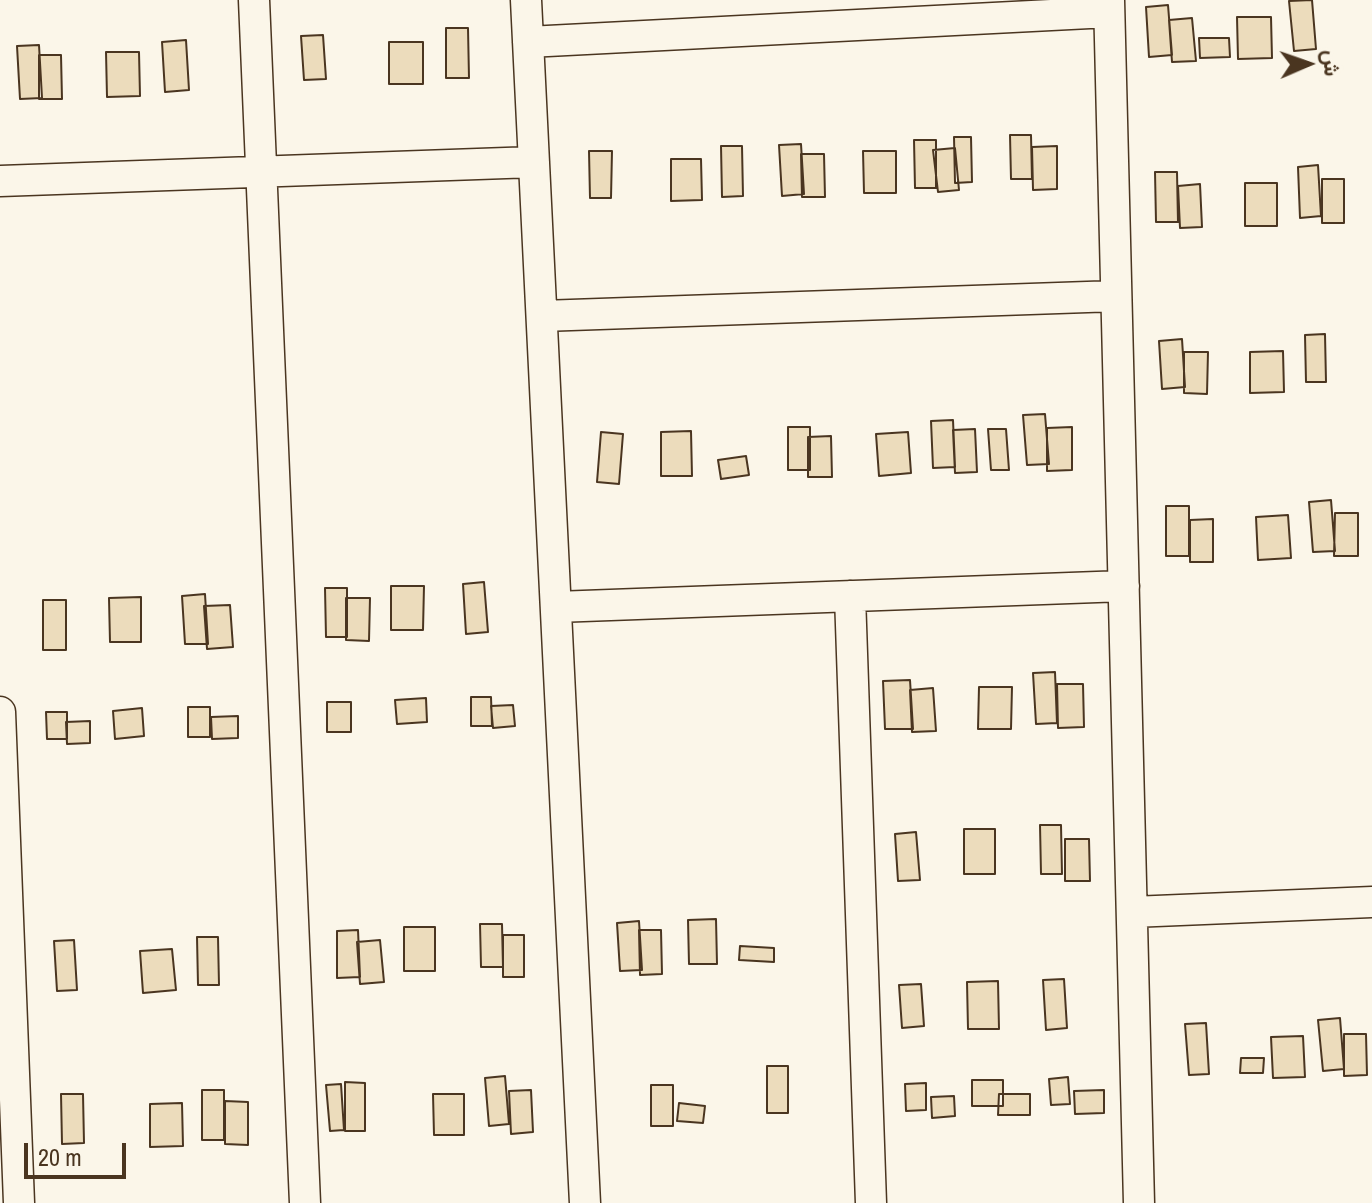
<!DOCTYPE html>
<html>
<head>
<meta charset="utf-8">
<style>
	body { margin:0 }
	#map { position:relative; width:1372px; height:1203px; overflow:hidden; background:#fbf6e9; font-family:"Archivo Narrow",Vazirmatn,sans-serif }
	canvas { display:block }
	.north { position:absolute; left:1268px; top:24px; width:80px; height:80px; -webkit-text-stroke:6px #fbf6e9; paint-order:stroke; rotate:88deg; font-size:22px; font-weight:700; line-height:32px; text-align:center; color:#4a3520 }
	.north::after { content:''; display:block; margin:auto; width:28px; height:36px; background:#4a3520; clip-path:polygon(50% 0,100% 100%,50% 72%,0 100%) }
	.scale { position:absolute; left:24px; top:1143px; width:102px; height:36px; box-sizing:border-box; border:4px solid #4a3520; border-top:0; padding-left:10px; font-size:24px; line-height:28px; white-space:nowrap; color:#4a3520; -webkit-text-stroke:6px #fbf6e9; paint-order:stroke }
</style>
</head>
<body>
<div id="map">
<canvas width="1372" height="1203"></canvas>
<div class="north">ش</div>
<div class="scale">20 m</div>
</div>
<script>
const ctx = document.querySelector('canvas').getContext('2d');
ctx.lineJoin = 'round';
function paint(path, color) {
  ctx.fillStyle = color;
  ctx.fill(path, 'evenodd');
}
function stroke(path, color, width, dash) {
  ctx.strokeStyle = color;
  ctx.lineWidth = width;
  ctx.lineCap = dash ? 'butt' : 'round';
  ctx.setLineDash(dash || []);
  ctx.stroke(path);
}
const building = new Path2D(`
	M 1312,0 L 1316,49 L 1294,51 L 1289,1 Z
	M 1168,5 L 1172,55 L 1149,57 L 1146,7 Z
	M 1237,17 L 1271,17 L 1272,58 L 1238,59 Z
	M 1192,18 L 1196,61 L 1172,62 L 1169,20 Z
	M 446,28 L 468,28 L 469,78 L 446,78 Z
	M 323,35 L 326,79 L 304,80 L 301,36 Z
	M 1199,38 L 1229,38 L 1230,57 L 1200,58 Z
	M 186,40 L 189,90 L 165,92 L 162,42 Z
	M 389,42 L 423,42 L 423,84 L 389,84 Z
	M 39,45 L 42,98 L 20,99 L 17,46 Z
	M 106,52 L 139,52 L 140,96 L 107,97 Z
	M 39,55 L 61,55 L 62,99 L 39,99 Z
	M 1010,135 L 1031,135 L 1032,179 L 1011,179 Z
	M 954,137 L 971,137 L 972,182 L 955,183 Z
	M 914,140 L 936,140 L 936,188 L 915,188 Z
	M 801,144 L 804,194 L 782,196 L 779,145 Z
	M 721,146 L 742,146 L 743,196 L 722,197 Z
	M 1057,146 L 1057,189 L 1033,190 L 1032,147 Z
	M 955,148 L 959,190 L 938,192 L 933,150 Z
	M 589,151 L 612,151 L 611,198 L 590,198 Z
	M 863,151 L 896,151 L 896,193 L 864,193 Z
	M 801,154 L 824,154 L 825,197 L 802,197 Z
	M 671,159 L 701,159 L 702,200 L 671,201 Z
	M 1318,165 L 1321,216 L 1300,218 L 1298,167 Z
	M 1155,172 L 1177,172 L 1178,222 L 1156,222 Z
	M 1322,179 L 1344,179 L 1344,223 L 1322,223 Z
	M 1245,183 L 1277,183 L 1277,226 L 1245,226 Z
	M 1200,184 L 1202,227 L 1180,228 L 1178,186 Z
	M 1325,334 L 1326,382 L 1306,382 L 1305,335 Z
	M 1182,339 L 1185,387 L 1162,389 L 1159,341 Z
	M 1283,351 L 1284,392 L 1250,393 L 1250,352 Z
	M 1184,352 L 1208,352 L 1207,394 L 1184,393 Z
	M 1045,414 L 1049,464 L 1027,465 L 1023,415 Z
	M 953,420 L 955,467 L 933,468 L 931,421 Z
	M 788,427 L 810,427 L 810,470 L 788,470 Z
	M 1072,427 L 1072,470 L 1047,471 L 1047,428 Z
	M 975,429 L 977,472 L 955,473 L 953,430 Z
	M 988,429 L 1006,429 L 1009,470 L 991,470 Z
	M 691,431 L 692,476 L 661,476 L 661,432 Z
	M 601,432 L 623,434 L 619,484 L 597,482 Z
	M 908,432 L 911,473 L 879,476 L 876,434 Z
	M 831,436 L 832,477 L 808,477 L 808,437 Z
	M 746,456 L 749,475 L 721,479 L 718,460 Z
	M 1331,500 L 1335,551 L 1313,552 L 1309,502 Z
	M 1166,506 L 1189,506 L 1189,556 L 1166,556 Z
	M 1335,513 L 1358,513 L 1358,556 L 1334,556 Z
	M 1288,515 L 1291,558 L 1258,560 L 1256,517 Z
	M 1213,519 L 1213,562 L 1190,562 L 1190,520 Z
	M 484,582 L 488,632 L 466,634 L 463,584 Z
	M 391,586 L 424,586 L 423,630 L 391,630 Z
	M 325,588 L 347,588 L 347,637 L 326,637 Z
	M 205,594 L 208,644 L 185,644 L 182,596 Z
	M 141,597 L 141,642 L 110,642 L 109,598 Z
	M 346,598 L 370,598 L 369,641 L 346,640 Z
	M 43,600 L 66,600 L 66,650 L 43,650 Z
	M 230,605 L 233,647 L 207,649 L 204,606 Z
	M 1055,672 L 1057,723 L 1036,724 L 1033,673 Z
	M 910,680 L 913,729 L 885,729 L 883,681 Z
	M 1057,684 L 1083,684 L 1084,727 L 1058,728 Z
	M 979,687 L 1012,687 L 1011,729 L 978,729 Z
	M 933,688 L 936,731 L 912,732 L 910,690 Z
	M 471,697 L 491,697 L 492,726 L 471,726 Z
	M 426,698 L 427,722 L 397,724 L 395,700 Z
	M 327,702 L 351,702 L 351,732 L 327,732 Z
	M 513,705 L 515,726 L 493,728 L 491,706 Z
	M 188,707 L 210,707 L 210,737 L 188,737 Z
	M 142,708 L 144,736 L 115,739 L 113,711 Z
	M 46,712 L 67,712 L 67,739 L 47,739 Z
	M 238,716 L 238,738 L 212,739 L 211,717 Z
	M 90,721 L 90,743 L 67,744 L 66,722 Z
	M 1040,825 L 1061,825 L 1062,874 L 1041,874 Z
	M 964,829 L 995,829 L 995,874 L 964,874 Z
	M 916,832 L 920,880 L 898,881 L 895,834 Z
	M 1065,839 L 1089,839 L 1090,881 L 1065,881 Z
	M 716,919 L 717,964 L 689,964 L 688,920 Z
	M 639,921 L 642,970 L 620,971 L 617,923 Z
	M 480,924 L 502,924 L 503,967 L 481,967 Z
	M 404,927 L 435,927 L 435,971 L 404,971 Z
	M 358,930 L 360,977 L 337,978 L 337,931 Z
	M 639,930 L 661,930 L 662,974 L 640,975 Z
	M 503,935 L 524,935 L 524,977 L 503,977 Z
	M 197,937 L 218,937 L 219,985 L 198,985 Z
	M 74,940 L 77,990 L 57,991 L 54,941 Z
	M 380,940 L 384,982 L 360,984 L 357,942 Z
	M 740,946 L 774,948 L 774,962 L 739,960 Z
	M 172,949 L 176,990 L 143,993 L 140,951 Z
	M 1064,979 L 1067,1028 L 1046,1030 L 1043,980 Z
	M 998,981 L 999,1029 L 968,1029 L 967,982 Z
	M 921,984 L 924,1026 L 902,1028 L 899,985 Z
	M 1340,1018 L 1344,1069 L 1323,1071 L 1318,1020 Z
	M 1206,1023 L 1209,1074 L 1189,1075 L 1185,1024 Z
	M 1344,1034 L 1366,1034 L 1367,1075 L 1344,1076 Z
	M 1303,1036 L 1305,1077 L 1273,1078 L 1271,1037 Z
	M 1241,1058 L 1264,1058 L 1263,1073 L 1240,1073 Z
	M 767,1066 L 788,1066 L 788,1113 L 767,1113 Z
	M 505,1076 L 509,1124 L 489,1126 L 485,1078 Z
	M 1068,1077 L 1070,1104 L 1051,1105 L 1049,1079 Z
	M 972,1080 L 1003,1080 L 1003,1106 L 972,1106 Z
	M 345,1082 L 365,1083 L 365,1131 L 345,1131 Z
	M 926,1083 L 926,1110 L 906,1111 L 905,1084 Z
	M 341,1084 L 344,1130 L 330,1131 L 326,1085 Z
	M 651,1085 L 673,1085 L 673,1126 L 651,1126 Z
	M 202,1090 L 224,1090 L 224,1140 L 202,1140 Z
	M 531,1090 L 533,1132 L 511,1134 L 509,1091 Z
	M 1104,1090 L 1104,1113 L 1075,1114 L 1074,1091 Z
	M 61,1094 L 83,1094 L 84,1143 L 62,1144 Z
	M 433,1094 L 464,1094 L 464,1135 L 434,1135 Z
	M 999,1094 L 1030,1094 L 1030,1115 L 998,1115 Z
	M 954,1096 L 955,1116 L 932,1118 L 931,1097 Z
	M 225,1101 L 248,1102 L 248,1145 L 225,1144 Z
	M 182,1103 L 183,1146 L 150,1147 L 150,1104 Z
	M 679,1103 L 705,1106 L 703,1123 L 677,1121 Z`);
paint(building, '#ecdcbc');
stroke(building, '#4a3520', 2);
const minor = new Path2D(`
	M 254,0 L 305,1203
	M 526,0 L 585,1203
	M 1109,0 L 1139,1203
	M 528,42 L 1109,12
	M 0,181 L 534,162
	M 542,316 L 1116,296
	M 850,596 L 871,1203
	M 556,607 L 1124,586
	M 0,712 L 19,1203
	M 1132,912 L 1372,902`);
stroke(minor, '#4a3520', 33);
stroke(minor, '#fbf6e9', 30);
</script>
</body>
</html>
